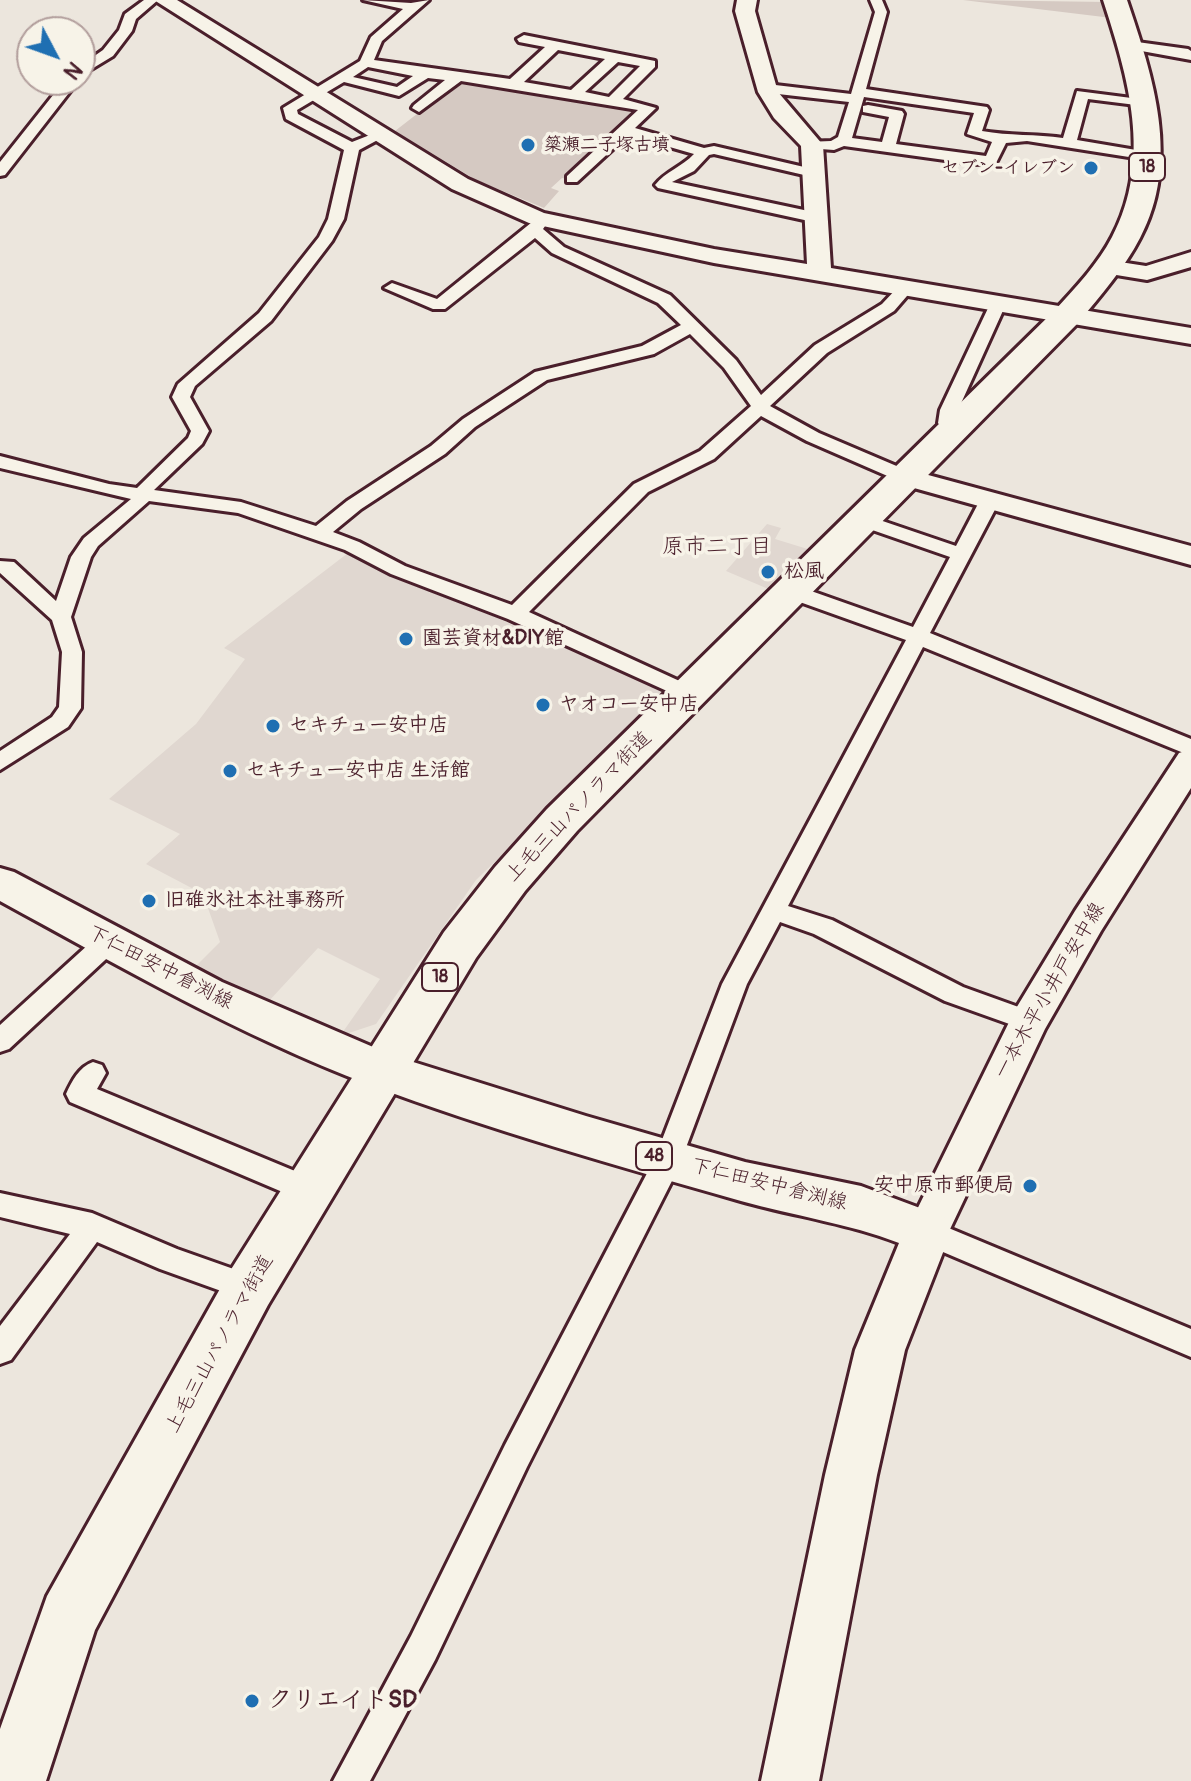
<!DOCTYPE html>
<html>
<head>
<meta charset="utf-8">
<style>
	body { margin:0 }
	#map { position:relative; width:1191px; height:1781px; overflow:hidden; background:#ece6dd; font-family:Pangolin,sans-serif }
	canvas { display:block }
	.north { position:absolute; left:16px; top:16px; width:80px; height:80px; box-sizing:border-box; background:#f7f3e8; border:2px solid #b29e9c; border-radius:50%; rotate:131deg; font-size:22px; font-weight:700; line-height:32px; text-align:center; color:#4a1f2b }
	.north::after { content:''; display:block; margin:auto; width:28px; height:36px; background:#1f6fb2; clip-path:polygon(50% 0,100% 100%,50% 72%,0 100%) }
</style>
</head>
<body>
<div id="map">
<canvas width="1191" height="1781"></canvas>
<div class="north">N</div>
</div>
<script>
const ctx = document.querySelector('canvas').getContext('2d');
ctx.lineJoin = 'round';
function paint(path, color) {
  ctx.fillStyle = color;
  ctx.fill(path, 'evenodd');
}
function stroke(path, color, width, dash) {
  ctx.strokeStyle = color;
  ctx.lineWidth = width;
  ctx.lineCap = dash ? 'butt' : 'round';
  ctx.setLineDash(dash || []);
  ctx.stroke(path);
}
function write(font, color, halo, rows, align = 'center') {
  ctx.font = font + ' Pangolin,"Klee One",sans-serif';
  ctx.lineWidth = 7;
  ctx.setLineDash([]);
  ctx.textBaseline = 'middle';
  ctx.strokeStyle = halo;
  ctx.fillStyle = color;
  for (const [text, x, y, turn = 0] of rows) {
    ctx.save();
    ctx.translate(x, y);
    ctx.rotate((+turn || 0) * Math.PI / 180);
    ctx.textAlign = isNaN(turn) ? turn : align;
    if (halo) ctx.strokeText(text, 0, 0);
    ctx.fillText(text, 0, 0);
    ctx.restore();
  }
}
paint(new Path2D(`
	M 767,524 L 781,528 L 775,539 L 814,551 L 773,591 L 726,571 Z
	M 348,553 L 669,693 L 476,880 L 376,1024 L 340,1036 L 380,979 L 318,948 L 268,1002 L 195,967 L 220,942 L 203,894 L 146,864 L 180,834 L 109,799 L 196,724 L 245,659 L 224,648 Z`), '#e0d7d0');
paint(new Path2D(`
	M 963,0 L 1107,2 L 1112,18 Z
	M 462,79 L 640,108 L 567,179 L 562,178 L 551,188 L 559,191 L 544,208 L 476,180 L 395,131 Z`), '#d5c9c2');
const street = new Path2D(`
	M 144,0 L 158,0 L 136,19 L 132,31 L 113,56 L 80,76 L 80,66 L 103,50 L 119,30 L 125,14 Z
	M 363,0 L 411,3 L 429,0 L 382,41 L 374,60 L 510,79 L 545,47 L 519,42 L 517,39 L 524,35 L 655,61 L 655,67 L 623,99 L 656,108 L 635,128 L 704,148 L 714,146 L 817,170 L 824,174 L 817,178 L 714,154 L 709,155 L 694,171 L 672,182 L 818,213 L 826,218 L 818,223 L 658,188 L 655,185 C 666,171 682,167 694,154 L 628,135 L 577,182 L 567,182 L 567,176 L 638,110 L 461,81 L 419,112 L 412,108 L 414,105 L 445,80 L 428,78 L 399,96 L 344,82 L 297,110 L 298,114 L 352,142 L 380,131 L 387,135 L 359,150 L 344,219 L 332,241 L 271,321 L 195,386 L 190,397 L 209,431 L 202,444 L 154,490 L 241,502 L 316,526 L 347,501 L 431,446 L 463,419 L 535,372 L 642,346 L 681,325 L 658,303 L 552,253 L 535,238 L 445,309 L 433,309 L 384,288 L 392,283 L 437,299 L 542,214 L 550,219 L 543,229 L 564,247 L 670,295 L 736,360 L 761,395 L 815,345 L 882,304 L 899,286 L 911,286 L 913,289 L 894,311 L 827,353 L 770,406 L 819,433 L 913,473 L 915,477 L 913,481 L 899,481 L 807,441 L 761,416 L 714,459 L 648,492 L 529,612 L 697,689 L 700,694 L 697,699 L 689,701 L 508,619 L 391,574 L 345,550 L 238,513 L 149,501 L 98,546 L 91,557 L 71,617 L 82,652 L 81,708 L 68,727 L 0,770 L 0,751 L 52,717 L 59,707 L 62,652 L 52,620 L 0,573 L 0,561 L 14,562 L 56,601 L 71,557 L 84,538 L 131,499 L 0,468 L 0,456 L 109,484 L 137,488 L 188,438 L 191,431 L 172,397 L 178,384 L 259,313 L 319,237 L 328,219 L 344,150 L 286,119 L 283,108 L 360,61 L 371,37 L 403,9 ZM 558,50 L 605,59 L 571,90 L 524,82 ZM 618,62 L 640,66 L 609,97 L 585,92 ZM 368,67 L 413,76 L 397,87 L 353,77 ZM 690,334 L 724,368 L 751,406 L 700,451 L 634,484 L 512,605 L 405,566 L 359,542 L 333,532 L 361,509 L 445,454 L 475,427 L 547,380 L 654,354 Z
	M 870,0 L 882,0 L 887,12 L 866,89 L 987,107 L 989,110 L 982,131 C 1009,136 1036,134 1063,138 L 1077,91 L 1147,100 L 1154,104 L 1152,107 L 1088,99 L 1077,140 L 1148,152 L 1155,156 L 1148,160 L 1027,141 L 1006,143 L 996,163 L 974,164 L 844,146 L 834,150 L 807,148 L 807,142 L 831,141 L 838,137 L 849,102 L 778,94 L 760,88 L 767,84 L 851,94 L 875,12 ZM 864,97 L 974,113 L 967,134 L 992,142 L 986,156 L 896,144 L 904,114 L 902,111 L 868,105 L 863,106 L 863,112 L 889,117 L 882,142 L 852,138 Z
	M 1130,41 L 1188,49 L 1191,51 L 1191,60 L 1125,48 L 1125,42 Z
	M 65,80 L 79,80 L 5,175 L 0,176 L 0,162 Z
	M 998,299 L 1006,304 L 958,410 L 956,420 L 966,426 L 957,431 L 941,427 L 938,423 L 940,410 L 990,304 Z
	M 989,496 L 999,502 L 930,633 L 1191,739 L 1191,756 L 923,647 L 788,906 L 832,920 L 963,987 L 1038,1014 L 1042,1021 L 1038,1028 L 1029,1031 L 945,1001 L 814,934 L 780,922 L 747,984 L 678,1169 L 527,1467 L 435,1660 L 370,1781 L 333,1781 L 411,1636 L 505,1445 L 655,1158 L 722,984 L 906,640 L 783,596 L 780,591 L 783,586 L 797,586 L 913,627 L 950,557 L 855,524 L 852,520 L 862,514 L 956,546 L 979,502 Z
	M 109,931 L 118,934 L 121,941 L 118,948 L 9,1049 L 0,1052 L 0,1025 L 100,934 Z
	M 93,1062 L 102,1065 L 106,1073 L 97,1089 L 319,1181 L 323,1190 L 319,1199 L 309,1202 L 299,1199 L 70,1102 L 66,1094 C 72,1081 79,1067 93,1062 Z
	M 0,1193 L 92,1213 L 177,1249 L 259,1278 L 264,1288 L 259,1298 L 249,1301 L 160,1269 L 97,1242 L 11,1360 L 0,1364 L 0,1326 L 70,1234 L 0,1217 Z
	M 927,1219 L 1191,1329 L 1191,1357 L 917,1241 L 913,1232 L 917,1223 Z`);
const secondary = new Path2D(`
	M 154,0 L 177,0 L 468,179 L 544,213 L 714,249 L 807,264 L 801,146 L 774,118 L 758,92 L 735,11 L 737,0 L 757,0 L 755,11 L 778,92 L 823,145 L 831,268 L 1191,328 L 1191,344 L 714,263 L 529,223 L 452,189 Z
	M 1191,252 L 1191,267 L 1147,280 L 1098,272 L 1095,267 L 1098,262 L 1107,260 L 1146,266 Z
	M 906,469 L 1191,546 L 1191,565 L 896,483 L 892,477 L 896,471 Z
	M 1191,749 L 1191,788 L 1101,931 L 1045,1029 L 942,1246 L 927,1251 L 912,1246 L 906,1232 L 1015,1010 L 1075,911 L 1179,753 Z`);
const primary = new Path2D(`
	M 0,868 L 14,872 L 222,982 L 394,1056 L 586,1116 L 745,1162 L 861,1186 L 944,1217 L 951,1232 L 905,1350 L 877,1475 L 819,1781 L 761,1781 L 825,1475 L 855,1350 L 899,1243 C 847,1223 794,1216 741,1201 C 617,1166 491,1130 370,1085 C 241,1036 121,967 0,901 Z`);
const highway = new Path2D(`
	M 1103,0 L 1127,0 C 1153,77 1181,161 1140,238 C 1124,269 1100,296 1078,323 L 577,831 L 525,891 L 476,958 L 268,1305 L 95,1630 L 46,1781 L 0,1781 L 0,1729 L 47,1596 L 230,1271 L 444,932 L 495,867 L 547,809 L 1056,309 C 1076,287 1098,264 1112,237 C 1153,160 1128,77 1103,0 Z`);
stroke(street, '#4a1f2b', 6);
stroke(secondary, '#4a1f2b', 6);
stroke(primary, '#4a1f2b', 6);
stroke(highway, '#4a1f2b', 6);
paint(street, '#f7f3e8');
paint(secondary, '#f7f3e8');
paint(primary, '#f7f3e8');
paint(highway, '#f7f3e8');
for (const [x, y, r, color] of [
	[528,145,8,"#1f6fb2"],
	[1091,168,8,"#1f6fb2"],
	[768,572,8,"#1f6fb2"],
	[406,639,8,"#1f6fb2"],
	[543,705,8,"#1f6fb2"],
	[273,726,8,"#1f6fb2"],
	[230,771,8,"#1f6fb2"],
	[149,901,8,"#1f6fb2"],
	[1030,1186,8,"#1f6fb2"],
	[252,1701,8,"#1f6fb2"]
]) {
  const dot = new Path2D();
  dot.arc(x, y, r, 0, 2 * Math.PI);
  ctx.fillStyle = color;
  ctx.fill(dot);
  stroke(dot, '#f7f3e8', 3);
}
write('bold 18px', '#4a1f2b', '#f7f3e8', [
	["簗瀬二子塚古墳",544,145],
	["セブン-イレブン",1075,168,"right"]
], 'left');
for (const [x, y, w] of [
	[1147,167,36],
	[440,977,36],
	[654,1156,36]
]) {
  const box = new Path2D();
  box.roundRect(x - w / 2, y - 14, w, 28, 6);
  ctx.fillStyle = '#f7f3e8';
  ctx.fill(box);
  stroke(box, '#4a1f2b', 2);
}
write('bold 18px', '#4a1f2b', null, [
	["18",1147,167],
	["18",440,977],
	["48",654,1156]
]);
write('bold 20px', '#4a1f2b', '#f7f3e8', [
	["松風",784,572],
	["園芸資材&DIY館",422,639],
	["ヤオコー安中店",559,705],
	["セキチュー安中店",289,726],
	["セキチュー安中店 生活館",246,771],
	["旧碓氷社本社事務所",165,901],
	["安中原市郵便局",1014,1186,"right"]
], 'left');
write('20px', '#4a1f2b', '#f7f3e8', [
	["上毛三山パノラマ街道",579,807,-46],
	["下仁田安中倉渕線",160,968,27],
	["一本木平小井戸安中線",1050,991,-60],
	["下仁田安中倉渕線",769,1185,14],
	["上毛三山パノラマ街道",220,1344,-61]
]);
write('22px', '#4a1f2b', '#f7f3e8', [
	["原市二丁目",717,547]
]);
write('bold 24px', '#4a1f2b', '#f7f3e8', [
	["クリエイトSD",268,1701]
], 'left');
</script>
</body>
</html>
